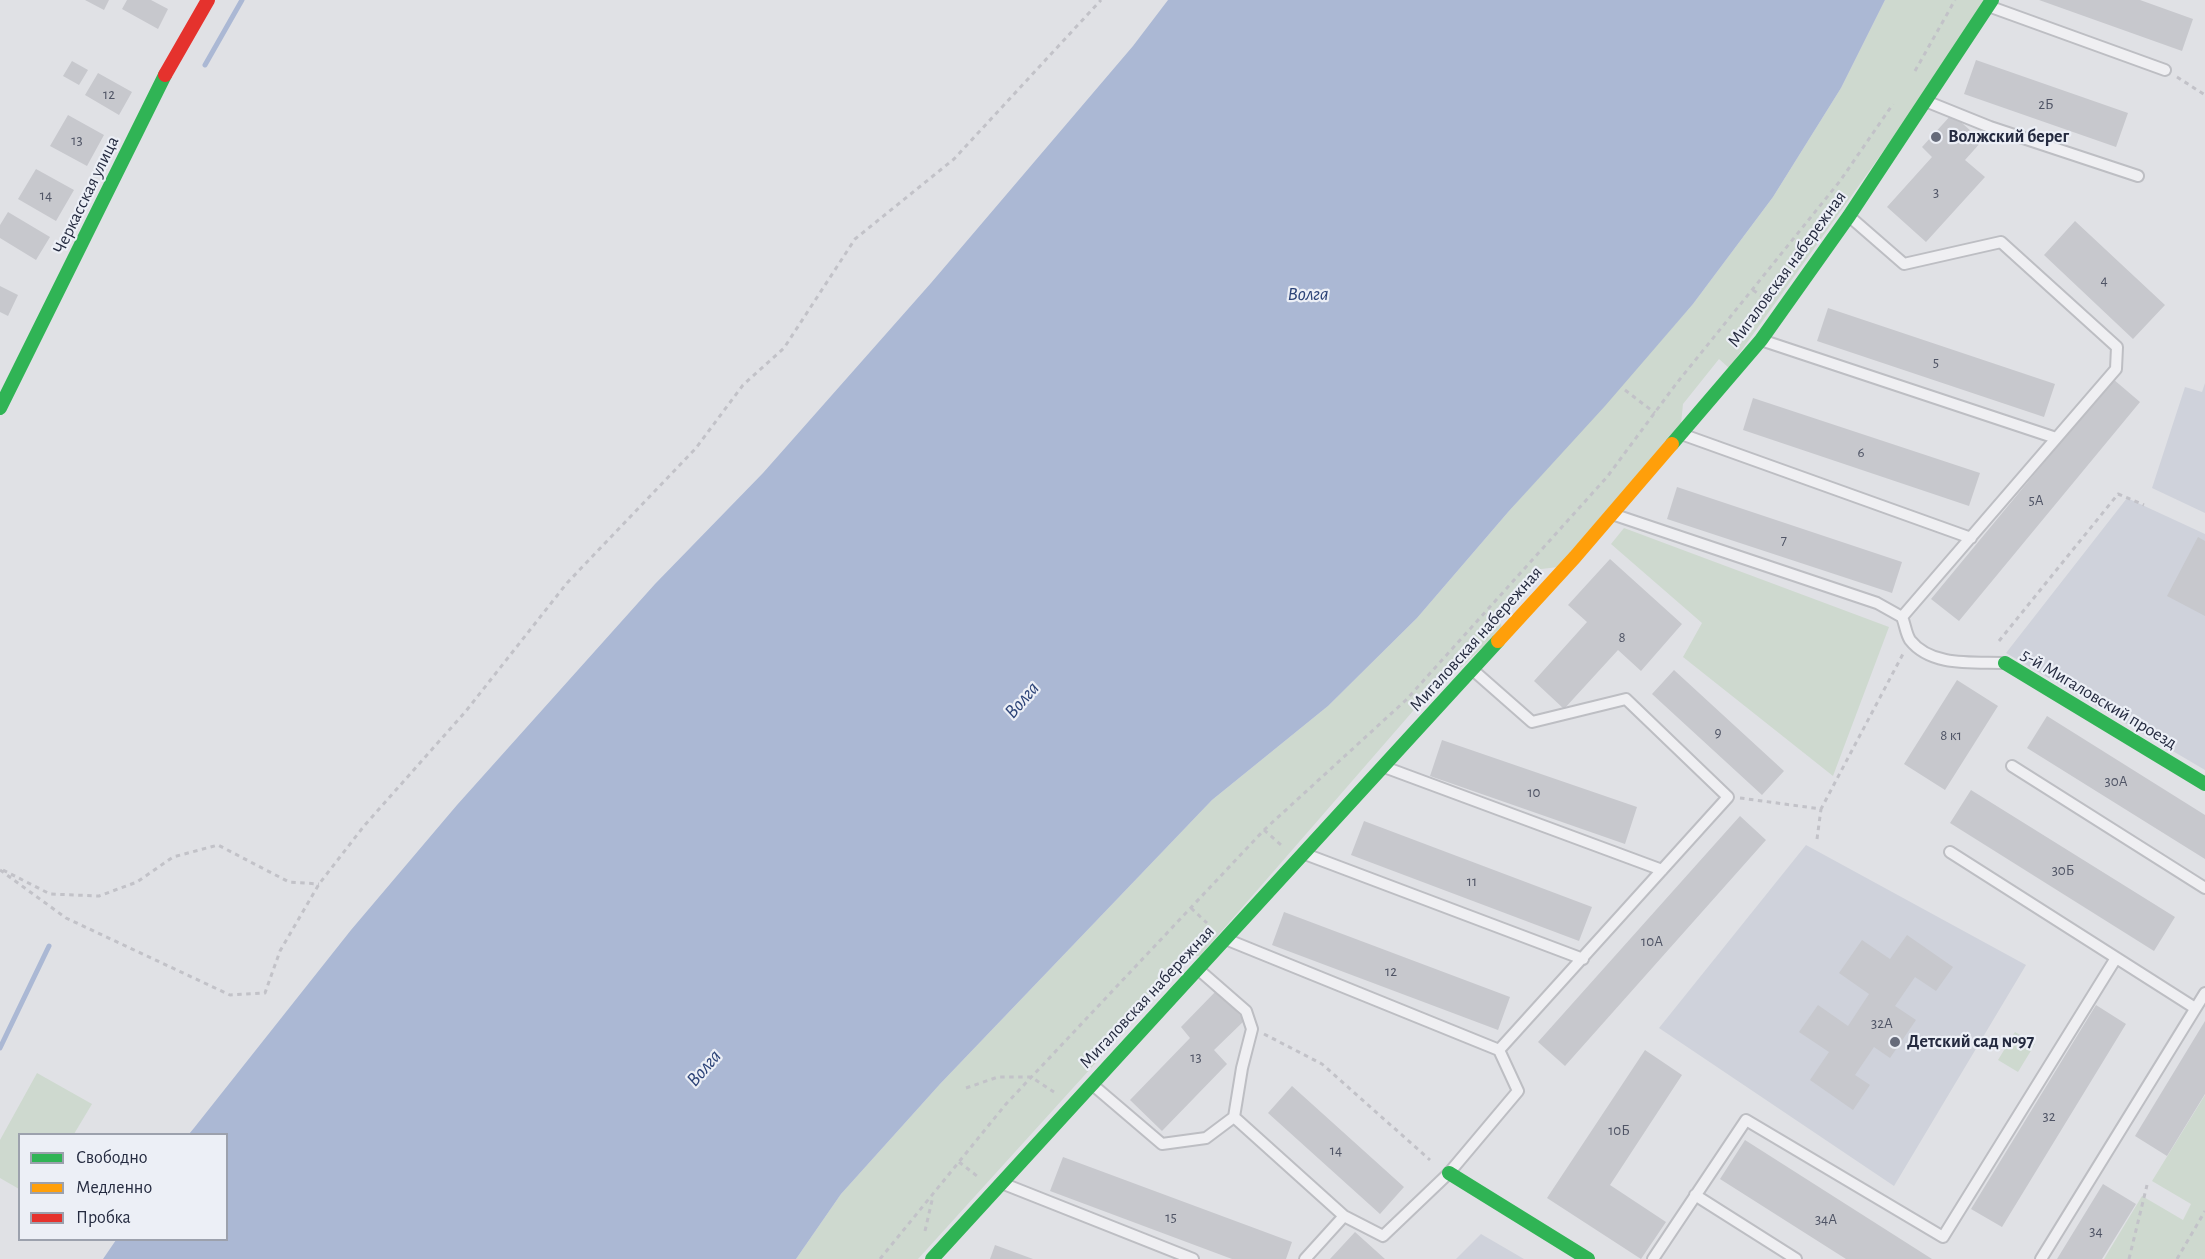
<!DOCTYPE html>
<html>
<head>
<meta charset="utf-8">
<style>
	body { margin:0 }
	#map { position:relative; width:2205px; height:1259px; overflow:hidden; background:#e0e1e5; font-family:"Alegreya Sans",sans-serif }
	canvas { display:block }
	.legend { position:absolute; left:18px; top:1133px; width:210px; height:108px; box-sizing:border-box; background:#eceff6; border:2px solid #9ca1ad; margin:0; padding:8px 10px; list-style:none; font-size:18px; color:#252b40 }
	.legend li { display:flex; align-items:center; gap:12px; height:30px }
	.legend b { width:30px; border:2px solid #9ca1ad }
</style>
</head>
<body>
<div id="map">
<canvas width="2205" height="1259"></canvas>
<ul class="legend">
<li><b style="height:8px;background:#30b455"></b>Свободно</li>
<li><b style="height:8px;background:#ff9f0a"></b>Медленно</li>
<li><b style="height:8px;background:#e5322d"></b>Пробка</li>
</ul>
</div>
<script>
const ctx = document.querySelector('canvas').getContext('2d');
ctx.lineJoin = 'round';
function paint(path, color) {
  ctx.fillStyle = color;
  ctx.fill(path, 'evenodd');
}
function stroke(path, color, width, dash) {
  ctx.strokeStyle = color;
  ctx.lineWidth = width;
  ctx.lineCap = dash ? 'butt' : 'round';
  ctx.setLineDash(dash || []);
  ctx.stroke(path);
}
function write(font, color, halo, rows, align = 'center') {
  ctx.font = font + ' "Alegreya Sans",sans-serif';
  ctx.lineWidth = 4.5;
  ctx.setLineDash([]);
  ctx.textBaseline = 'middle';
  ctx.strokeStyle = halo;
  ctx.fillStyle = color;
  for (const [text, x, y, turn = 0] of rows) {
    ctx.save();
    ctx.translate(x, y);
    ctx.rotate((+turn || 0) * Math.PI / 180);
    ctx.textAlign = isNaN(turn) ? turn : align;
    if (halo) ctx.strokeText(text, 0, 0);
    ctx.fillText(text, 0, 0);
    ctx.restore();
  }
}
paint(new Path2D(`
	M 2205,383 L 2205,513 L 2152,488 L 2185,387 L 2202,392 Z
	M 2127,498 L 2205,534 L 2205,770 L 2006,653 Z
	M 1806,845 L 2026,965 L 1894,1186 L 1659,1028 Z
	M 1481,1234 L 1524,1259 L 1456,1259 Z`), '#cfd2db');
paint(new Path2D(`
	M 1885,0 L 1987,0 L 1924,94 L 1729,368 L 1719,359 L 1683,404 L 1681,424 L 1558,567 L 1533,570 L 1498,608 L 1502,629 L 1458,670 L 1446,673 L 1200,956 L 1182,956 L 1145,999 L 1140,1014 L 918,1259 L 796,1259 L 841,1194 L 940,1084 L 1212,800 L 1328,706 L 1417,618 L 1509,511 L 1693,304 L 1773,197 L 1841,88 Z
	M 1624,528 L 1889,627 L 1833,776 L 1683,657 L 1702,623 L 1611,544 Z
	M 2015,1032 L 2035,1044 L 2018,1072 L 1998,1060 Z
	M 37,1073 L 92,1104 L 74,1134 L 20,1134 L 19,1189 L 0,1178 L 0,1140 Z
	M 2205,1095 L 2205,1259 L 2104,1259 L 2142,1196 L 2183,1220 L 2191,1204 L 2152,1181 Z`), '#ced9cf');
paint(new Path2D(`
	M 1168,0 L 1885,0 L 1841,88 L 1773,197 L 1693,304 L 1605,406 L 1509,511 L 1417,618 L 1328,706 L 1212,800 L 940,1084 L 841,1194 L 796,1259 L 103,1259 L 116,1240 L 226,1240 L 226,1134 L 189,1134 L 194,1128 L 351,930 L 457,805 L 655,584 L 763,473 L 931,283 L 1133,46 Z`), '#abb8d4');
stroke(new Path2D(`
	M 205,65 L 242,0
	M 0,1048 L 49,946`), '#abb8d4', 5);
paint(new Path2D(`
	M 85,0 L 109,0 L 104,10 Z
	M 127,0 L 151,0 L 168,9 L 158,29 L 122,9 Z
	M 2039,0 L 2140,0 L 2193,19 L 2182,51 Z
	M 1976,60 L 2128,113 L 2116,147 L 1964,94 Z
	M 72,61 L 88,70 L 79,85 L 63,76 Z
	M 98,73 L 132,92 L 119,115 L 85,95 Z
	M 1952,114 L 1982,141 L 1965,160 L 1985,177 L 1926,242 L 1887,207 L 1932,157 L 1922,147 Z
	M 68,115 L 104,135 L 87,166 L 50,146 Z
	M 36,169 L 74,190 L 56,221 L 18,199 Z
	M 8,212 L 50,237 L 36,260 L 0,238 L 0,225 Z
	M 2075,221 L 2165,305 L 2133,339 L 2044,255 Z
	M 0,286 L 18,295 L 8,316 L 0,312 Z
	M 1828,308 L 2055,384 L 2044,417 L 1817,341 Z
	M 2113,379 L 2140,402 L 1959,621 L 1931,599 Z
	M 1753,398 L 1980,473 L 1969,506 L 1743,430 Z
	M 1677,487 L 1902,562 L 1892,593 L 1667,519 Z
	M 2198,537 L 2205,541 L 2205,616 L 2167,596 Z
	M 1610,559 L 1682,624 L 1641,671 L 1618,650 L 1564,709 L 1534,681 L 1587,622 L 1568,605 Z
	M 1674,670 L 1784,771 L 1762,795 L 1652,694 Z
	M 1957,680 L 1998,706 L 1945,790 L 1904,764 Z
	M 2047,716 L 2205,815 L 2205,859 L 2027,748 Z
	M 1442,740 L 1637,807 L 1625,844 L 1430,776 Z
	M 1971,790 L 2175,917 L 2154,951 L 1950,823 Z
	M 1740,816 L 1766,840 L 1565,1066 L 1538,1042 Z
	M 1364,821 L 1592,907 L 1579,941 L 1351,855 Z
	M 1284,912 L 1510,997 L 1498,1030 L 1272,945 Z
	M 1907,935 L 1953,967 L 1936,991 L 1915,977 L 1895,1006 L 1916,1020 L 1890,1058 L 1874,1047 L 1855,1075 L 1870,1085 L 1853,1110 L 1810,1080 L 1829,1052 L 1799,1032 L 1818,1005 L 1848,1026 L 1869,994 L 1839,973 L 1862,940 L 1890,959 Z
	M 1216,991 L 1245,1020 L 1214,1050 L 1227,1064 L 1162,1131 L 1130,1100 L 1190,1038 L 1181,1027 Z
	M 2096,1005 L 2126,1024 L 2002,1227 L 1971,1209 Z
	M 2205,1021 L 2205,1094 L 2167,1156 L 2135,1136 Z
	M 1645,1050 L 1682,1075 L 1610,1185 L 1666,1222 L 1641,1259 L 1547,1198 Z
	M 1292,1086 L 1404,1187 L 1380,1214 L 1268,1113 Z
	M 1745,1140 L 1932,1259 L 1846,1259 L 1720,1179 Z
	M 1063,1157 L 1292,1242 L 1286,1259 L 1232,1259 L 1050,1191 Z
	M 2103,1184 L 2136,1204 L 2102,1259 L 2057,1259 Z
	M 1355,1232 L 1385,1259 L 1330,1259 Z
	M 995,1245 L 1033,1259 L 990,1259 Z`), '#c7c8cd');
const lane = new Path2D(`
	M 1991,7 L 2165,70
	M 1928,102 L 1990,127 L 2138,176
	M 1850,217 L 1904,264 L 2001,242 L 2117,347 L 2116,369 L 1902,617
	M 1764,341 L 2056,438
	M 1684,435 L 1971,538
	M 1615,515 L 1877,603 L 1902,617 C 1905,624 1906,634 1910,640 C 1931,667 1973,662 2003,663
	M 1474,671 L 1532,722 L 1626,699 L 1728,797 L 1499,1050
	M 2012,766 L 2205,888
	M 1387,768 L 1662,870
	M 1950,852 L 2195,1008
	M 1305,854 L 1583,959
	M 1228,940 L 1499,1050 L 1518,1091 L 1449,1173 L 1383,1236 L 1344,1216
	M 1199,970 L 1246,1011 L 1252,1029 L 1242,1068 L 1234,1117
	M 1094,1086 L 1162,1144 L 1206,1138 L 1234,1117 L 1344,1216 L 1305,1259
	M 1004,1184 L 1193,1259
	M 1695,1195 L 1796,1259
	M 1653,1259 L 1746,1120 L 1943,1237 L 2116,958
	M 2041,1259 L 2205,993`);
stroke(lane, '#bdbec3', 14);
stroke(new Path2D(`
	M 1915,71 L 1955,0
	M 2177,77 L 2205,95
	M 1753,290 L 1764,298
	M 1625,390 L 1655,413
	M 1999,641 L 2118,494 L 2144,505
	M 1740,798 L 1821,809 L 1904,652
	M 1264,830 L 1281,845
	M 1817,839 L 1821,809
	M 0,870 L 66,918 L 230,995 L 265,993 L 280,951 L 319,884 L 364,826 L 466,711 L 567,583 L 696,448 L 743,385 L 784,348 L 855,239 L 954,159 L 1101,0
	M 3,870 L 50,894 L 99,896 L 137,882 L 173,857 L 218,845 L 289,882 L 319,884
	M 1191,908 L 1207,923
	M 1264,1034 L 1322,1064 L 1430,1160
	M 966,1088 L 998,1077 L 1031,1077 L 1054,1092
	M 959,1162 L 977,1176
	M 925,1231 L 933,1196
	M 880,1259 L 1006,1104 L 1264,830 L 1406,700 L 1607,477 L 1676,384 L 1840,181 L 1893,104
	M 2129,1259 L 2147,1185
	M 2177,1259 L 2205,1211`), '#c2c2c8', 3, [4.5, 4.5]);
stroke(lane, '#efeff2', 10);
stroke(new Path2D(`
	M 0,408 L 165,75
	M 1672,444 L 1761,340 L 1849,216 L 1992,0
	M 2005,663 L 2205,784
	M 1449,1173 L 1588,1259
	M 932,1259 L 1498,641`), '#30b455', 14);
stroke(new Path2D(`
	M 1498,641 L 1575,557 L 1672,444`), '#ff9f0a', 14);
stroke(new Path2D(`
	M 165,75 L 208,0`), '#e5322d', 14);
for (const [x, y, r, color] of [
	[1936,137,6,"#666b7a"],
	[1895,1042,6,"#666b7a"]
]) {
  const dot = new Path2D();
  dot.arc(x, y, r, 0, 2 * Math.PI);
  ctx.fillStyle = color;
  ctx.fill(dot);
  stroke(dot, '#eceff6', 2);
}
write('15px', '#4f5465', null, [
	["12",109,94],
	["2Б",2046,104],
	["13",77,140],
	["3",1936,192],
	["14",46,195],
	["4",2104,280],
	["5",1936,362],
	["6",1861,452],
	["5А",2036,500],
	["7",1784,540],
	["8",1622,637],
	["9",1718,732],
	["8 к1",1951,735],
	["30А",2116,781],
	["10",1534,792],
	["30Б",2063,870],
	["11",1472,881],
	["10А",1652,941],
	["12",1391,971],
	["32А",1882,1023],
	["13",1196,1057],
	["32",2049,1116],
	["10Б",1619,1130],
	["14",1336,1150],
	["15",1171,1217],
	["34А",1826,1219],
	["34",2096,1231]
]);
write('bold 18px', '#252b40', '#eceff6', [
	["Волжский берег",1948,137],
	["Детский сад №97",1907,1042]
], 'left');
write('18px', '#252b40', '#eceff6', [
	["Черкасская улица",86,195,-64],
	["Мигаловская набережная",1787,269,-54],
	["Мигаловская набережная",1476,639,-48],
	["5-й Мигаловский проезд",2099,699,31],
	["Мигаловская набережная",1147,997,-47]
]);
write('italic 20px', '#2c4377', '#eceff6', [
	["Волга",1308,294],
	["Волга",1022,700,-49],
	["Волга",704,1068,-49]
]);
</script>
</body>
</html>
